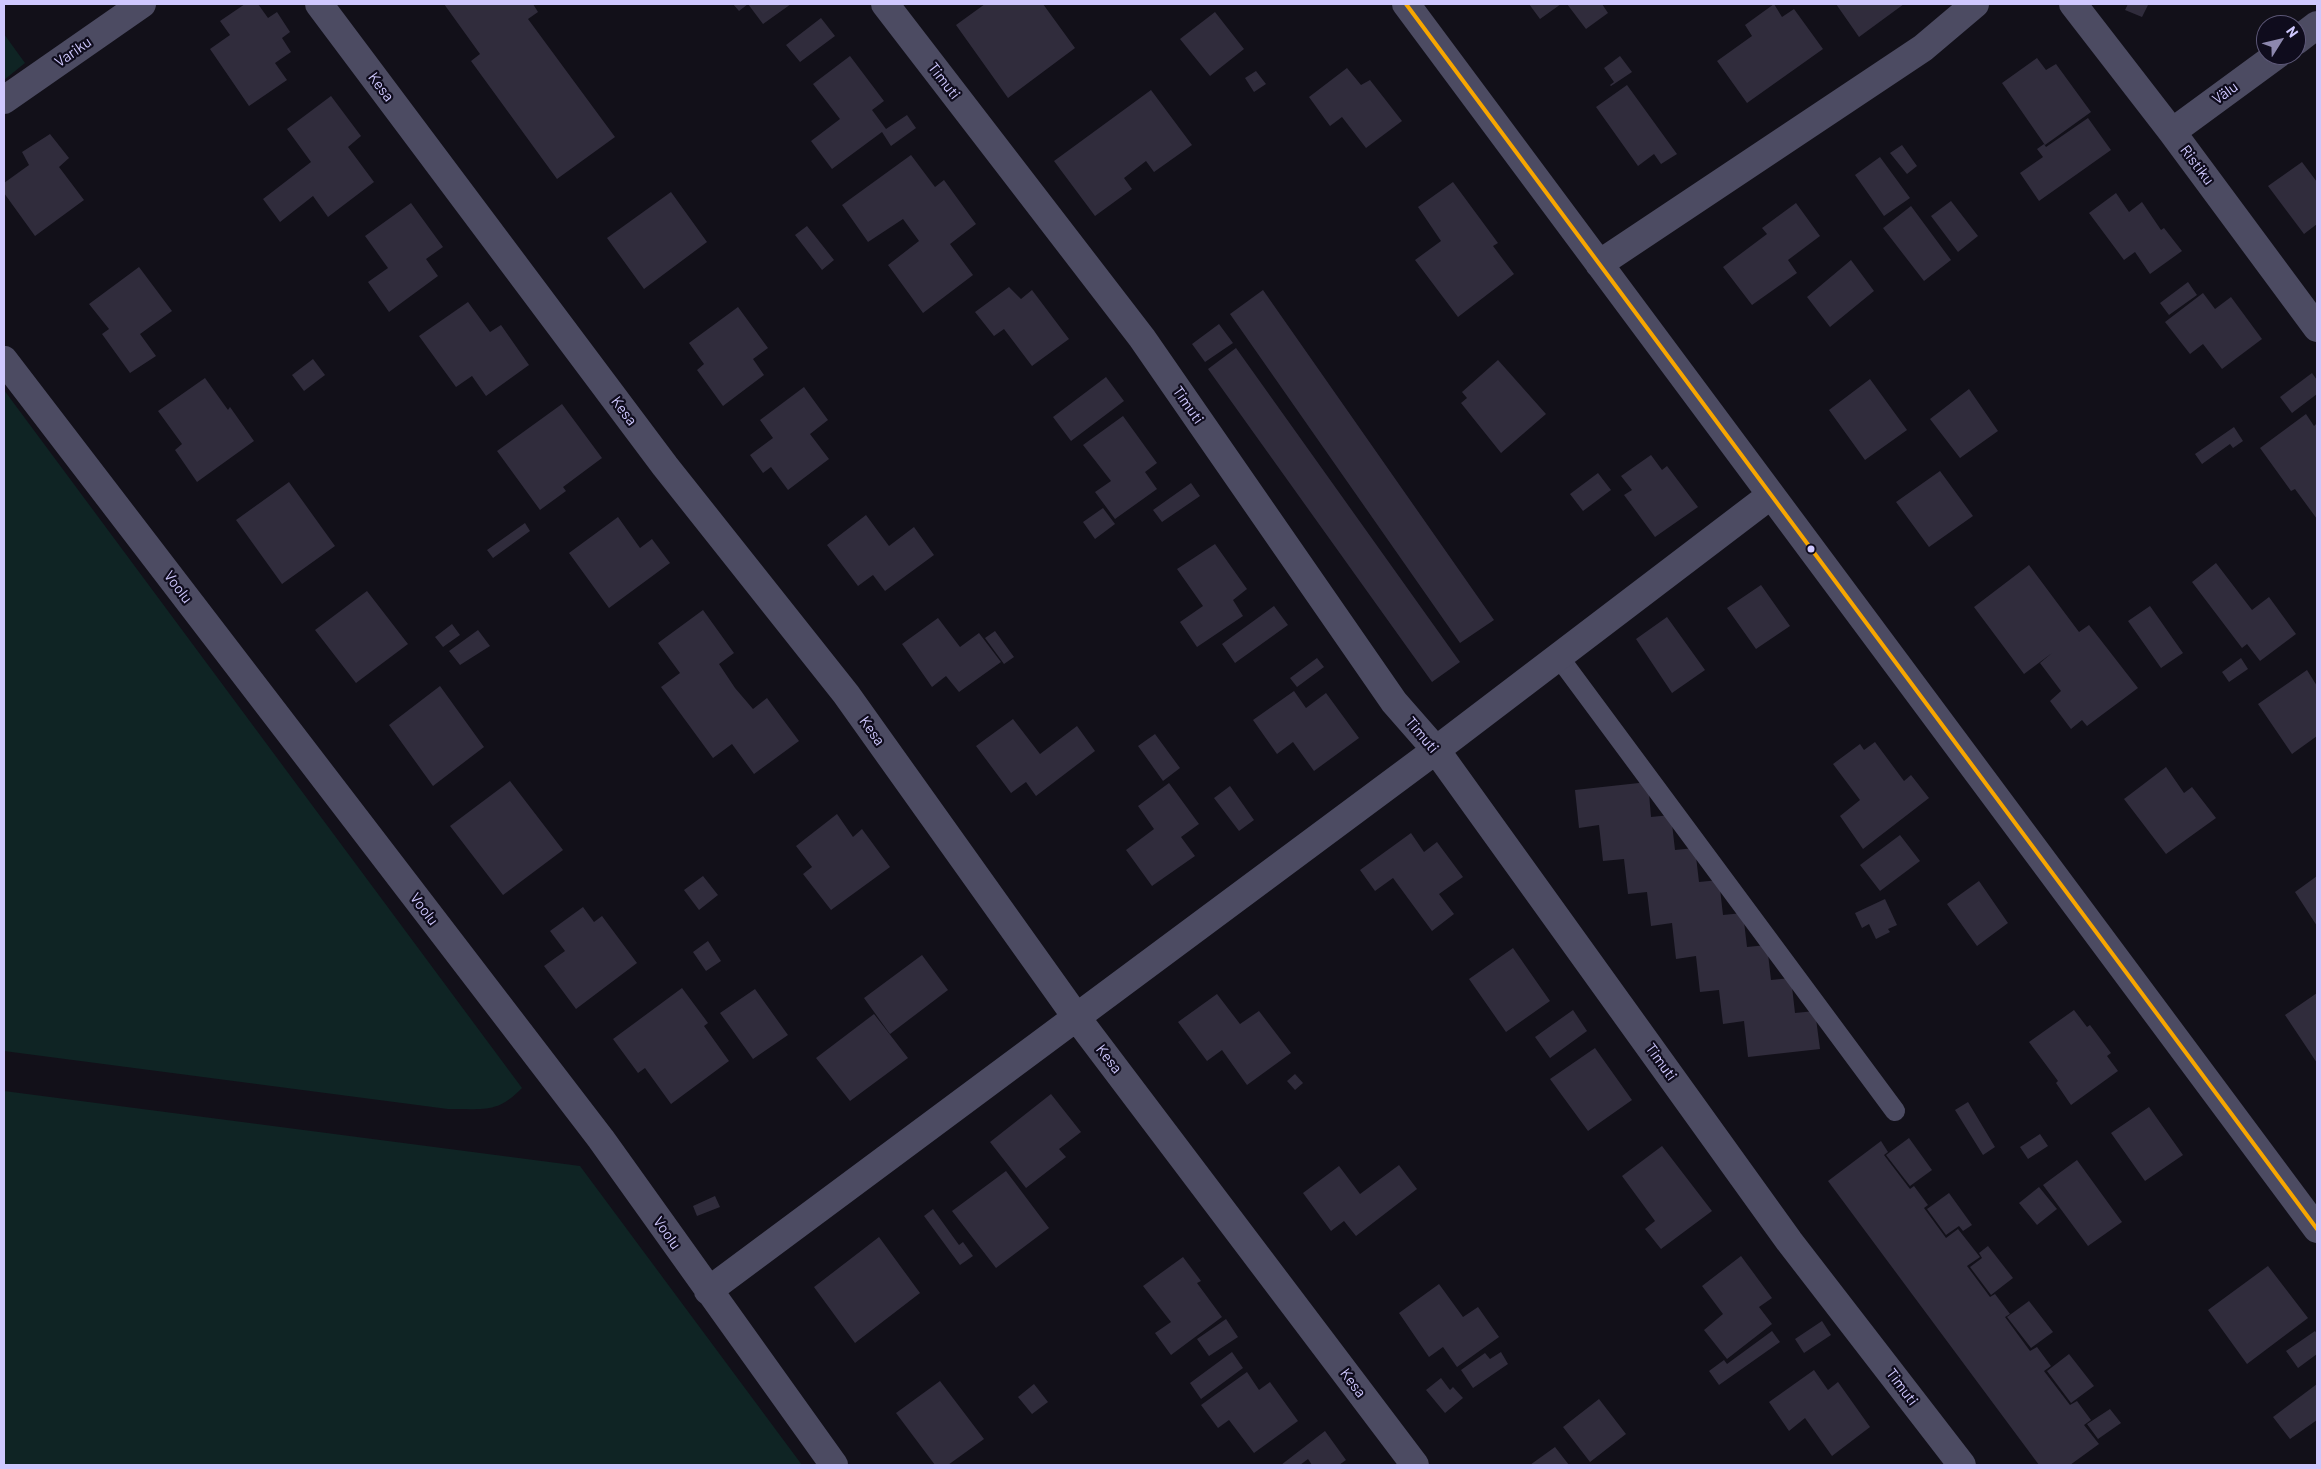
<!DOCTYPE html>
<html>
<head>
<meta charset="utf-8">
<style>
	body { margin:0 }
	#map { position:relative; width:2321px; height:1469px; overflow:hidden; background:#121019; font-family:Barlow,sans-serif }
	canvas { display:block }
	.frame { position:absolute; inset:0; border:5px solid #cfc8fe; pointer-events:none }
	.north { position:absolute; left:2256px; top:15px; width:50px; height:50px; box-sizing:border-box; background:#0f0c1d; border:1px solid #5c5777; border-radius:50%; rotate:54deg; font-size:14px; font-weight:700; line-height:20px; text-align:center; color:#cfc8fe }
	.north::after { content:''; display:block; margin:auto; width:18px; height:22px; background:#8d88ae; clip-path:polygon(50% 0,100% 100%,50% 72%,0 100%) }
</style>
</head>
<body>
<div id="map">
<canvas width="2321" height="1469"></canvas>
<div class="frame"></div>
<div class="north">N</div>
</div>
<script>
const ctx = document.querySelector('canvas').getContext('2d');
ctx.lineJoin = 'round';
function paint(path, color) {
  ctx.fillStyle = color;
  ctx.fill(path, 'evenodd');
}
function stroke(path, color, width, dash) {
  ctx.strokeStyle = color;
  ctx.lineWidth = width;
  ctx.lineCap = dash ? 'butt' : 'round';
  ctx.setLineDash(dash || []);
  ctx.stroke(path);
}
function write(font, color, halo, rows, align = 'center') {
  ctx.font = font + ' Barlow,sans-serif';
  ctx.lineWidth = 4.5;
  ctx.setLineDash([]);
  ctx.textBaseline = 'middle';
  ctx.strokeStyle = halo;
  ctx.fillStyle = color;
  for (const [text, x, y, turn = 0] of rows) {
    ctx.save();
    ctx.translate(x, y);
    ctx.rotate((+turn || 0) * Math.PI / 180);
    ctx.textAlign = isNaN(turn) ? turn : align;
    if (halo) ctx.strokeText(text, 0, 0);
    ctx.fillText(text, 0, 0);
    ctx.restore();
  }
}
paint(new Path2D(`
	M 4,34 L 25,63 L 4,80 Z
	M 4,390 L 522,1088 C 496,1115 482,1108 448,1109 L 4,1051 Z
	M 4,1091 L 580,1166 L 802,1465 L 4,1465 Z`), '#0f2424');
paint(new Path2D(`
	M 245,4 L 258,4 L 268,18 L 277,12 L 290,32 L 282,38 L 291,52 L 275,63 L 287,80 L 249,106 L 210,49 L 230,35 L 220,21 Z
	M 444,4 L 533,4 L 538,12 L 528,19 L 615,137 L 557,179 L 471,61 L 480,54 Z
	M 733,4 L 791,4 L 763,24 L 748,4 L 739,11 Z
	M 985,4 L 1043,4 L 1075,48 L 1008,98 L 956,25 Z
	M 1529,4 L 1561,4 L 1540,19 Z
	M 1567,4 L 1602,4 L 1608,13 L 1586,29 Z
	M 1774,4 L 1782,17 L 1794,9 L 1823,49 L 1747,103 L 1717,61 L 1752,36 L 1745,25 Z
	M 1836,4 L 1904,4 L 1859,37 Z
	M 2128,4 L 2144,4 L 2148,5 L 2142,17 L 2125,10 Z
	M 1215,12 L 1244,49 L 1210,76 L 1180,39 Z
	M 821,18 L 835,36 L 800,62 L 786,45 Z
	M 850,56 L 884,101 L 872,110 L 886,129 L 907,115 L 916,128 L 891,146 L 882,132 L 832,169 L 811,141 L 840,119 L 813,84 Z
	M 1620,56 L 1632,72 L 1611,86 L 1610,85 L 1614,82 L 1604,68 Z
	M 2037,58 L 2046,70 L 2056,64 L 2091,112 L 2045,145 L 2002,83 Z
	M 1347,68 L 1361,85 L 1370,80 L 1402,121 L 1366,148 L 1342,117 L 1330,126 L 1309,97 Z
	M 1256,71 L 1266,84 L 1254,92 L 1245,78 Z
	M 1627,85 L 1677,154 L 1661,164 L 1654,154 L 1638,166 L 1596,107 Z
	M 1151,90 L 1192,145 L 1154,172 L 1146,161 L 1124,178 L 1132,189 L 1095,216 L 1054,161 Z
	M 331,96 L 361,136 L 348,147 L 374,182 L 328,217 L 313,196 L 280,222 L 263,199 L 311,162 L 287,129 Z
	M 2088,118 L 2111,150 L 2039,201 L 2020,173 L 2043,157 L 2037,149 L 2044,144 L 2046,147 Z
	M 50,134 L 69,158 L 59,167 L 84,200 L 35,236 L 4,193 L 4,183 L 29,165 L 22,152 Z
	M 1902,145 L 1917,166 L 1907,174 L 1890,153 Z
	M 911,155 L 935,187 L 944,180 L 976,224 L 950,244 L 973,275 L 923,313 L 888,265 L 919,241 L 903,219 L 868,242 L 842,205 Z
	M 1880,157 L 1910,198 L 1884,216 L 1855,175 Z
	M 2302,162 L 2317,182 L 2317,224 L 2304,234 L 2268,186 Z
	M 1453,182 L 1498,243 L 1493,246 L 1514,274 L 1458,317 L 1415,260 L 1441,241 L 1418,207 Z
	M 671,192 L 707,242 L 644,289 L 607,238 Z
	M 2116,193 L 2129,212 L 2142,202 L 2161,230 L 2164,228 L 2182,251 L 2150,274 L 2135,252 L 2124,260 L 2089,213 Z
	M 1951,201 L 1978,236 L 1958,252 L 1931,216 Z
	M 411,203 L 443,247 L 426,259 L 438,276 L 389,312 L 368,282 L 388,268 L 365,236 Z
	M 1796,203 L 1820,236 L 1788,260 L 1797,273 L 1752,305 L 1723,267 L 1767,234 L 1762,228 Z
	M 1911,206 L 1951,260 L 1924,281 L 1883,228 Z
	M 807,226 L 834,260 L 822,270 L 795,235 Z
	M 1851,260 L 1874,291 L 1830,327 L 1807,297 Z
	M 139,267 L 172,311 L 140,334 L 156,356 L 130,373 L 102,334 L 109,329 L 89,304 Z
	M 2188,282 L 2197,295 L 2169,315 L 2160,303 Z
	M 1009,287 L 1021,299 L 1032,290 L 1069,339 L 1032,366 L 1004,329 L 994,336 L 975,312 Z
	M 1263,290 L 1494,620 L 1460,643 L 1230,314 Z
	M 2203,293 L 2215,309 L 2231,297 L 2262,339 L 2222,369 L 2203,344 L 2190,354 L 2165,322 Z
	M 468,302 L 490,332 L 501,325 L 529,365 L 486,396 L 472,376 L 456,387 L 419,336 Z
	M 738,307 L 768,348 L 753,359 L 764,375 L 723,406 L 697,370 L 704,364 L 689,343 Z
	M 1219,324 L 1233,343 L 1205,362 L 1192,344 Z
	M 1236,348 L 1460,662 L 1432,682 L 1208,369 Z
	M 313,359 L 325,375 L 304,391 L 292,375 Z
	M 1498,360 L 1546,414 L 1501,453 L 1461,403 L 1467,398 L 1462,392 Z
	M 2312,373 L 2317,380 L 2317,394 L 2292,413 L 2280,397 Z
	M 1106,377 L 1124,401 L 1071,441 L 1053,417 Z
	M 205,378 L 228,410 L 230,407 L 254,441 L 197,482 L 175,450 L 182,444 L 158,411 Z
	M 1870,379 L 1907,430 L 1865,460 L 1829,410 Z
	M 804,387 L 828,420 L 810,434 L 829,459 L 788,490 L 771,467 L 763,473 L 750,455 L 773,438 L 760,420 Z
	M 1969,389 L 1998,431 L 1960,458 L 1930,419 Z
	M 562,404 L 602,458 L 563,487 L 566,491 L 540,510 L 497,451 Z
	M 2306,414 L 2314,426 L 2317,423 L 2317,519 L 2295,489 L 2291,491 L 2260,448 Z
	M 1123,416 L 1157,463 L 1145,472 L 1157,489 L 1115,519 L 1095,492 L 1111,481 L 1083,445 Z
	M 2234,427 L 2243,441 L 2233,448 L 2230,444 L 2202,464 L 2195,454 Z
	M 1651,455 L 1662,470 L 1667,466 L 1698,507 L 1655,537 L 1624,495 L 1632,490 L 1621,476 Z
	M 1940,471 L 1973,516 L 1929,547 L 1896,502 Z
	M 1598,473 L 1611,490 L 1583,511 L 1570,494 Z
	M 289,482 L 335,546 L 282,584 L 236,520 Z
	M 1191,483 L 1200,496 L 1162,522 L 1153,510 Z
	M 1103,508 L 1115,524 L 1095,539 L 1083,522 Z
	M 866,515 L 889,546 L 914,527 L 934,555 L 885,591 L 873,575 L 858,586 L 827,545 Z
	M 618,517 L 640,548 L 652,539 L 670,563 L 609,608 L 569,553 Z
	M 525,523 L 530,531 L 493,558 L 487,550 Z
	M 1215,544 L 1247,589 L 1233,600 L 1243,616 L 1197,647 L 1180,622 L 1203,606 L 1177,569 Z
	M 2216,563 L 2252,610 L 2269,597 L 2296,634 L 2260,661 L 2247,644 L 2242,648 L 2192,582 Z
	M 2029,565 L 2079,632 L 2089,625 L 2138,688 L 2087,726 L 2082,720 L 2071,729 L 2050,701 L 2061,691 L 2040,663 L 2052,653 L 2024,674 L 1974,607 Z
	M 1761,585 L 1790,626 L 1756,649 L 1727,608 Z
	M 367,591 L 408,644 L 356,683 L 315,630 Z
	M 1274,606 L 1288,625 L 1235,663 L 1222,644 Z
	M 2150,606 L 2183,653 L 2161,668 L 2128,621 Z
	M 703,610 L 734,653 L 719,664 L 735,688 L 753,709 L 767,698 L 799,741 L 754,774 L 732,744 L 713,758 L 661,687 L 680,673 L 658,643 Z
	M 1667,617 L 1705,670 L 1672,693 L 1636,639 Z
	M 938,618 L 960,647 L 979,633 L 1001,662 L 959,692 L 946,676 L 932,687 L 902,644 Z
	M 452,624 L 460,635 L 443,647 L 435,637 Z
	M 478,630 L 490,646 L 460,665 L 449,651 Z
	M 995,631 L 1014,657 L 1004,664 L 985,638 Z
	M 1317,658 L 1324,667 L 1297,687 L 1290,678 Z
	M 2241,658 L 2248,669 L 2229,682 L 2222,672 Z
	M 2307,670 L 2317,686 L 2317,736 L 2292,754 L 2258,704 Z
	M 440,686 L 484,747 L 433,786 L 389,725 Z
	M 1294,691 L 1306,708 L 1326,693 L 1359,738 L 1314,771 L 1293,742 L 1277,754 L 1253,720 Z
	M 1013,719 L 1040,754 L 1077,726 L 1095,751 L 1036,796 L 1026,782 L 1011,793 L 976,746 Z
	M 1155,734 L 1180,768 L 1163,781 L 1138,746 Z
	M 1875,742 L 1904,781 L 1911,775 L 1929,798 L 1863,849 L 1840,816 L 1860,800 L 1833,764 L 1860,744 L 1864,750 Z
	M 2166,767 L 2184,793 L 2192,787 L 2216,818 L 2166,854 L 2124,799 Z
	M 510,781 L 563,850 L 503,895 L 450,826 Z
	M 1648,782 L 1651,817 L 1671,815 L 1675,850 L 1695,848 L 1699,882 L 1719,880 L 1723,915 L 1743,913 L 1747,947 L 1767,945 L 1771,980 L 1791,978 L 1795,1013 L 1815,1011 L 1820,1049 L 1748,1057 L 1744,1021 L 1723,1024 L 1719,990 L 1700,992 L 1696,956 L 1676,959 L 1672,923 L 1651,926 L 1647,892 L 1628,894 L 1624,859 L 1603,861 L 1599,825 L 1579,828 L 1575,790 Z
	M 1169,783 L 1199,824 L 1181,837 L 1195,856 L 1152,886 L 1126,850 L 1154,829 L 1138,806 Z
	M 1230,786 L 1254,820 L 1239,831 L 1214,798 Z
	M 837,814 L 853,837 L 862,829 L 890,867 L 831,910 L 803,874 L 812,867 L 796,846 Z
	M 1411,833 L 1424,852 L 1437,842 L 1463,877 L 1439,894 L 1454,914 L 1432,931 L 1393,878 L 1375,891 L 1360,870 Z
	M 1900,835 L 1920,861 L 1880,891 L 1860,865 Z
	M 703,876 L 718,895 L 699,910 L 684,890 Z
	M 2317,876 L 2317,926 L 2295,892 Z
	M 1979,881 L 2008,923 L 1977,946 L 1947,904 Z
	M 1885,899 L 1897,925 L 1888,929 L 1890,932 L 1876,939 L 1869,924 L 1862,928 L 1855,913 Z
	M 583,907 L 594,922 L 602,916 L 637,963 L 576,1009 L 544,966 L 565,951 L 550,931 Z
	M 708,941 L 721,961 L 706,971 L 693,952 Z
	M 1513,948 L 1550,1001 L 1506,1032 L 1469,979 Z
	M 922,955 L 948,990 L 890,1034 L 864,998 Z
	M 682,988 L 708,1023 L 704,1026 L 729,1061 L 671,1104 L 645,1068 L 638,1073 L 613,1039 Z
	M 755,989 L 788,1035 L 753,1059 L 720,1013 Z
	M 2317,993 L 2317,1063 L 2285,1015 Z
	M 1217,994 L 1240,1024 L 1259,1011 L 1291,1053 L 1247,1085 L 1222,1050 L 1207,1061 L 1178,1022 Z
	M 1573,1010 L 1587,1031 L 1550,1058 L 1535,1037 Z
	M 2074,1010 L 2087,1027 L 2090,1025 L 2111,1053 L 2107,1056 L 2118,1071 L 2071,1105 L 2056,1083 L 2058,1081 L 2029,1042 Z
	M 874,1014 L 908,1058 L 850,1101 L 816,1058 Z
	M 1595,1048 L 1632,1100 L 1588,1131 L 1550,1079 Z
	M 1295,1074 L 1303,1083 L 1295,1090 L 1287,1081 Z
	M 1051,1094 L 1081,1132 L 1059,1149 L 1066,1157 L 1026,1188 L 990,1142 Z
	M 1968,1102 L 1995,1147 L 1983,1155 L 1955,1110 Z
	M 2149,1107 L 2183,1155 L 2145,1181 L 2111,1133 Z
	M 2040,1134 L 2048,1146 L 2028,1159 L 2020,1147 Z
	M 1909,1138 L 1932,1170 L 1910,1186 L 1886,1155 Z
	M 1881,1141 L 1888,1152 L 1884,1155 L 1910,1189 L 1914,1186 L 1928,1205 L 1924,1208 L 1946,1238 L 1958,1229 L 1980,1257 L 1967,1266 L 1990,1297 L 1995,1294 L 2010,1314 L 2005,1317 L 2030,1351 L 2037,1347 L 2051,1366 L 2044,1371 L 2070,1405 L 2077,1401 L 2091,1420 L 2084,1425 L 2099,1444 L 2070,1465 L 2039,1465 L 1828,1181 Z
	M 1662,1146 L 1712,1211 L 1661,1249 L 1645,1229 L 1655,1221 L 1622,1176 Z
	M 2077,1160 L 2122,1222 L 2088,1246 L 2043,1185 Z
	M 1399,1165 L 1417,1189 L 1356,1236 L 1344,1221 L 1331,1231 L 1303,1193 L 1339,1166 L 1360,1194 Z
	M 1006,1171 L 1049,1228 L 996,1268 L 952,1211 Z
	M 2039,1187 L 2057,1209 L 2037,1225 L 2019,1203 Z
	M 1949,1193 L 1972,1225 L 1963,1231 L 1959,1226 L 1946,1235 L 1927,1209 Z
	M 715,1196 L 720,1207 L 697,1216 L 693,1206 Z
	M 933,1209 L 959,1245 L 963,1242 L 973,1256 L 960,1265 L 924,1216 Z
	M 879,1237 L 920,1293 L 855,1343 L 814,1287 Z
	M 1988,1246 L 2013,1278 L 1991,1295 L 1970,1267 L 1982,1258 L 1979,1253 Z
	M 1741,1256 L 1772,1298 L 1759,1307 L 1772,1324 L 1727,1359 L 1704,1330 L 1723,1314 L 1702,1286 Z
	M 1183,1257 L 1201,1281 L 1197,1283 L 1222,1317 L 1171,1355 L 1155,1333 L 1171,1322 L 1143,1286 Z
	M 2268,1266 L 2308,1318 L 2247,1364 L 2208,1310 Z
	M 1439,1284 L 1463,1317 L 1478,1307 L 1499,1337 L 1457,1367 L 1443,1347 L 1429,1357 L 1399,1313 Z
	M 2029,1301 L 2053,1332 L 2031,1348 L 2007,1317 Z
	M 1226,1319 L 1238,1337 L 1209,1356 L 1197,1339 Z
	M 1822,1321 L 1831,1335 L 1804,1353 L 1795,1339 Z
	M 1772,1331 L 1780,1342 L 1719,1385 L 1709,1371 L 1724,1360 L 1727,1364 Z
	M 2315,1331 L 2317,1334 L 2317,1354 L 2298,1368 L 2286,1351 Z
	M 1232,1352 L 1243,1368 L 1201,1399 L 1190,1383 Z
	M 1501,1352 L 1508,1364 L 1473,1388 L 1461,1370 L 1485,1353 L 1490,1359 Z
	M 2069,1354 L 2094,1386 L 2071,1403 L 2047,1371 Z
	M 1814,1370 L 1828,1390 L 1838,1382 L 1870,1427 L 1832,1456 L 1805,1418 L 1789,1431 L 1769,1402 Z
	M 1247,1372 L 1259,1390 L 1270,1382 L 1298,1421 L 1254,1453 L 1229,1420 L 1218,1428 L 1201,1405 Z
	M 1441,1378 L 1450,1390 L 1453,1387 L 1463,1398 L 1445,1413 L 1426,1390 Z
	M 940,1381 L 984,1439 L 948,1465 L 935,1465 L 896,1413 Z
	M 1034,1384 L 1048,1402 L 1032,1414 L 1018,1397 Z
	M 2317,1384 L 2317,1420 L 2290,1439 L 2273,1417 Z
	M 1599,1399 L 1626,1434 L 1590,1462 L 1563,1427 Z
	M 2110,1409 L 2121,1423 L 2098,1439 L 2087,1424 Z
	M 1325,1431 L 1346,1460 L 1339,1465 L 1312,1465 L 1308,1459 L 1300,1465 L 1281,1465 Z
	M 1555,1447 L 1569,1465 L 1530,1465 Z`), '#302c3c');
stroke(new Path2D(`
	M 1558,656 L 1895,1111`), '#4c4b62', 20);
stroke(new Path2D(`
	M 319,4 L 665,466 L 846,694 L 1077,1018 L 1415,1465
	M 885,4 L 1142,338 L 1394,702 L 1436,750 L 1789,1241 L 1962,1465
	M 1406,4 L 2317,1229
	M 2073,4 L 2172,132 L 2317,328
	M 2296,41 L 2317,25
	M 4,100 L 142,4
	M 2172,132 L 2277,55
	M 1599,264 L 1923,48 L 1975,4
	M 4,360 L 601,1139 L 834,1465
	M 708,1291 L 1436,750 L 1771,495`), '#4c4b62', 28);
stroke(new Path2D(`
	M 1406,4 L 2317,1229`), '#f7a600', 4);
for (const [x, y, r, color] of [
	[1811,549,4.5,"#cfc8fe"]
]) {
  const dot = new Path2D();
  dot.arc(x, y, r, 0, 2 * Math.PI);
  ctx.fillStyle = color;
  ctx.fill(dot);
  stroke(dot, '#0f0c1d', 2);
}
write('15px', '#cfc8fe', '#0f0c1d', [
	["Variku",73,52,-35],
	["Timuti",944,81,52],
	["Kesa",381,87,53],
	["Välu",2225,93,-36],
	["Ristiku",2197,165,53],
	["Timuti",1188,405,55],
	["Kesa",624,411,53],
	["Voolu",178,587,53],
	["Kesa",872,731,54],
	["Timuti",1422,735,50],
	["Voolu",424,909,53],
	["Kesa",1109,1059,52],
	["Timuti",1661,1062,54],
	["Voolu",667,1233,55],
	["Kesa",1353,1383,53],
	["Timuti",1902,1387,53]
]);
</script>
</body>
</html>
